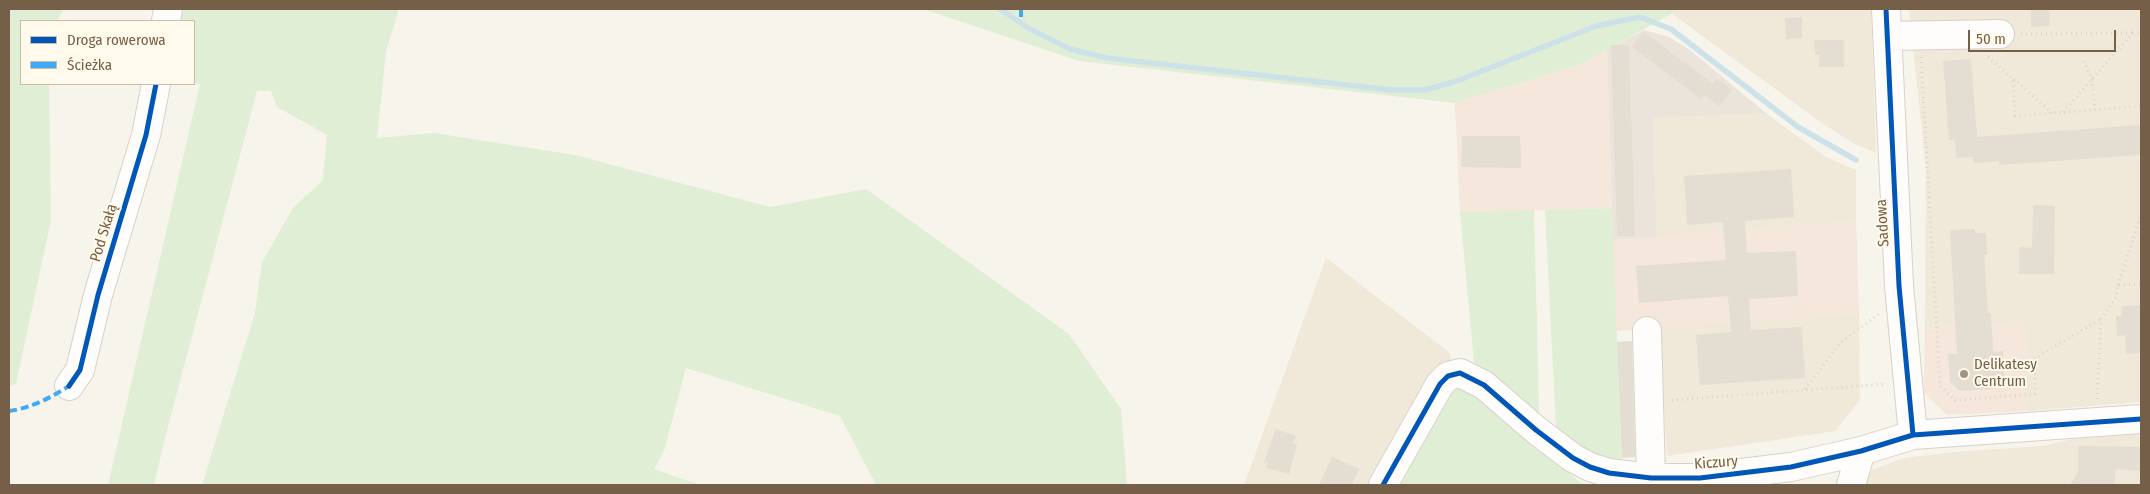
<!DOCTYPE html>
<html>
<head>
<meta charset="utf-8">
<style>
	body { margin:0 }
	#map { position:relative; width:2150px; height:494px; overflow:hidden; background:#f7f4eb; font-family:"Fira Sans Condensed",sans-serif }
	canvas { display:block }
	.frame { position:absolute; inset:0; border:10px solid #765f49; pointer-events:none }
	.legend { position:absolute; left:20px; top:20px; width:175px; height:65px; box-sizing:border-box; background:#fffaeb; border:1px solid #c8bcaa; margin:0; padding:6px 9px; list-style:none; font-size:15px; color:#765f49 }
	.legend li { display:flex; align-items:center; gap:10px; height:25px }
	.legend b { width:25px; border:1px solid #c8bcaa }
	.scale { position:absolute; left:1968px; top:30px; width:148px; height:22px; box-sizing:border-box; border:2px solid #765f49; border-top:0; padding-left:6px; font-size:15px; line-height:18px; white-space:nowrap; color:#765f49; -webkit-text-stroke:4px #fffaeb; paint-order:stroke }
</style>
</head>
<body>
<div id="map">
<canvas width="2150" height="494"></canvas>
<div class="frame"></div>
<ul class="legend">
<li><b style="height:6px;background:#0057b8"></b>Droga rowerowa</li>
<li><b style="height:6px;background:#3fa9f5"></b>Ścieżka</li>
</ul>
<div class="scale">50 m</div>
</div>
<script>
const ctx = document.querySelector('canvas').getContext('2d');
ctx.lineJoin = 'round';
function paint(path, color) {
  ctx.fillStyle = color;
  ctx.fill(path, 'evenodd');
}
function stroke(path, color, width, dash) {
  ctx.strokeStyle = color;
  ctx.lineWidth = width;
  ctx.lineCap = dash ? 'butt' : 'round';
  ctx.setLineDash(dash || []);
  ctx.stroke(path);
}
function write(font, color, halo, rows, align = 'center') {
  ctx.font = font + ' "Fira Sans Condensed",sans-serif';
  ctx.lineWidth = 4;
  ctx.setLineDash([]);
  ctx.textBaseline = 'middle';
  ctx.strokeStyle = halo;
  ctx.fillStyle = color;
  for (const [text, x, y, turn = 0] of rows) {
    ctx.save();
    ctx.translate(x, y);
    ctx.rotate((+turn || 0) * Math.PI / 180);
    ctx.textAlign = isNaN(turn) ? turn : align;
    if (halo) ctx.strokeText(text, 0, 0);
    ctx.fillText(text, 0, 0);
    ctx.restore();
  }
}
paint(new Path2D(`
	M 1680,9 L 1871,9 L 1876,153 L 1853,143 L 1822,123 L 1672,14 Z
	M 1909,9 L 2141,9 L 2141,402 L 2027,411 L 2026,323 L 1925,329 L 1926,169 Z
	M 1767,114 L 1826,157 L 1856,170 L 1856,221 L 1657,237 L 1653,116 Z
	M 1326,258 L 1450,353 L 1454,384 L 1397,485 L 1244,485 Z
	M 1859,313 L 1860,400 L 1835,431 L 1667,456 L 1659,327 Z
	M 2141,434 L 2141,485 L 1864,485 L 1872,470 L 1904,458 L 1955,452 L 2041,446 L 2073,439 Z`), '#f0e8d8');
paint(new Path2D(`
	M 1607,50 L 1612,208 L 1460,212 L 1455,103 L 1582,64 Z
	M 1856,221 L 1859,313 L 1616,331 L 1613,240 Z
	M 2026,323 L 2027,411 L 1947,415 L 1924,393 L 1925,329 Z`), '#f5e7db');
paint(new Path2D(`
	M 1644,30 L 1669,37 L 1690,50 L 1767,114 L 1653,117 L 1657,237 L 1613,240 L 1607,50 Z`), '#eae4db');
paint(new Path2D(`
	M 9,9 L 64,9 L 57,21 L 21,21 L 21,84 L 49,84 L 51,220 L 16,384 L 9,386 Z
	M 181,9 L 399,9 L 386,51 L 377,138 L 434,133 L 575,155 L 770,207 L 866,189 L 1069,334 L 1121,409 L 1127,485 L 876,485 L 840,416 L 686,368 L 664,451 L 654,469 L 700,485 L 202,485 L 255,313 L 262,262 L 293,208 L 323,180 L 327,135 L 277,107 L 271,91 L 257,91 L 165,438 L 154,485 L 108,485 L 200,84 L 194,83 L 194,21 L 179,21 Z
	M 923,9 L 1680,9 L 1582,64 L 1455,103 L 1079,61 Z
	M 1612,208 L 1622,462 L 1598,460 L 1556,428 L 1545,210 Z
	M 1534,210 L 1539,414 L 1529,412 L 1474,362 L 1460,212 Z
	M 1454,384 L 1465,387 L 1581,483 L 1590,485 L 1397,485 Z`), '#e0eed5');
stroke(new Path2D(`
	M 1000,9 L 1030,29 L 1070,49 L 1107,58 L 1392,90 L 1425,90 L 1457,81 L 1596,26 L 1640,17 L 1671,29 L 1798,127 L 1856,160`), '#cce2e8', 5.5);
paint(new Path2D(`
	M 2031,9 L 2049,9 L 2050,26 L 2031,27 Z
	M 1802,17 L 1802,38 L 1786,39 L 1785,18 Z
	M 1643,32 L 1713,84 L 1717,79 L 1732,90 L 1719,106 L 1705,95 L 1708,91 L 1701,99 L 1632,47 Z
	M 1814,40 L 1844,40 L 1844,67 L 1819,67 L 1819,55 L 1815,55 Z
	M 1611,45 L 1629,45 L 1635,236 L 1617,236 Z
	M 1971,59 L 1977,137 L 2141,125 L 2141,155 L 1999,165 L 1999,161 L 1973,163 L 1973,157 L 1956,158 L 1955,139 L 1949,140 L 1943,61 Z
	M 1462,136 L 1520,136 L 1521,168 L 1461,167 Z
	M 1791,169 L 1794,217 L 1745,221 L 1747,253 L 1796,251 L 1798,296 L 1749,299 L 1751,330 L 1802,327 L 1805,378 L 1700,385 L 1696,335 L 1731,332 L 1728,296 L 1639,303 L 1636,266 L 1726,260 L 1723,222 L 1687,225 L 1684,176 Z
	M 2033,205 L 2055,206 L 2054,274 L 2019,274 L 2019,247 L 2032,248 Z
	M 1975,229 L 1975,233 L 1986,233 L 1987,255 L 1984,255 L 1988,313 L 1991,313 L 1993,352 L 2003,351 L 2004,380 L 1993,380 L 1993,389 L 1960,391 L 1950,382 L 1948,354 L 1957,354 L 1950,230 Z
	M 2141,305 L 2141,353 L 2126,354 L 2125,335 L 2117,336 L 2116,316 L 2122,316 L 2122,306 Z
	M 1632,341 L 1635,457 L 1622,458 L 1617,342 Z
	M 1276,429 L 1296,436 L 1293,443 L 1297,444 L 1289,474 L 1266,468 L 1268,463 L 1264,462 Z
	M 2078,446 L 2141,447 L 2141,471 L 2116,469 L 2114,485 L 2070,485 L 2078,472 Z
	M 1332,457 L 1359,469 L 1352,485 L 1319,485 Z`), '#e3ddd2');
const minor = new Path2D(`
	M 1886,9 L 1899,286 L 1913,435
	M 166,21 L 168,9
	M 1888,36 L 2000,34
	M 1647,331 L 1651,478
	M 69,386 L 80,370 L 98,295 L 146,135 L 156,84
	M 1383,485 L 1440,384 L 1448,376 L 1460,373 L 1484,385 L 1536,430 L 1573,458 L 1590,467 L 1609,473 L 1651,478 L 1700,478 L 1791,467 L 1861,451 L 1913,435 L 2141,419
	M 1851,485 L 1861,451`);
stroke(minor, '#d6d1c9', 30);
stroke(new Path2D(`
	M 2021,34 L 2133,33
	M 1921,57 L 1940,386 L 1955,400 L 2035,394 L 2035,358 L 2101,319
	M 1988,57 L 2013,79 L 2015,116 L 2141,106
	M 2084,61 L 2092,79 L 2095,109
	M 2014,79 L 2052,113
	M 2063,112 L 2133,33 L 2141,33
	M 2118,285 L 2141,215
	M 1805,389 L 1840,343 L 1879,314
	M 2097,399 L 2101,319 L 2116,297 L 2118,285 L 2141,284
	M 1672,400 L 1885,384`), '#dad4cd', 3, [1, 4]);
stroke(minor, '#fefdfc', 28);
stroke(new Path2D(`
	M 1021,17 L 1021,9
	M 9,411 C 31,408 50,398 69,386`), '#3fa9f5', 4, [8, 4]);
stroke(new Path2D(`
	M 1886,9 L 1899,286 L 1913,435
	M 69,386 L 80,370 L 98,295 L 146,135 L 156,84
	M 1383,485 L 1440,384 L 1448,376 L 1460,373 L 1484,385 L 1536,430 L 1573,458 L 1590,467 L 1609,473 L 1651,478 L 1700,478 L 1791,467 L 1861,451 L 1913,435 L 2141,419`), '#0057b8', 5);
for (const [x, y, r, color] of [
	[1964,374,5,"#a39382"]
]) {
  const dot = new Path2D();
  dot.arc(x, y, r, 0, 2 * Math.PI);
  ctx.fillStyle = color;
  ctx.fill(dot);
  stroke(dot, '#fffaeb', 2);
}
write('15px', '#765f49', '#fffaeb', [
	["Sadowa",1883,223,-93],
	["Pod Skałą",104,233,-73],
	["Kiczury",1716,463,-4]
]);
write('15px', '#765f49', '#fffaeb', [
	["Delikatesy",1974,365],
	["Centrum",1974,382]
], 'left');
</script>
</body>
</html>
